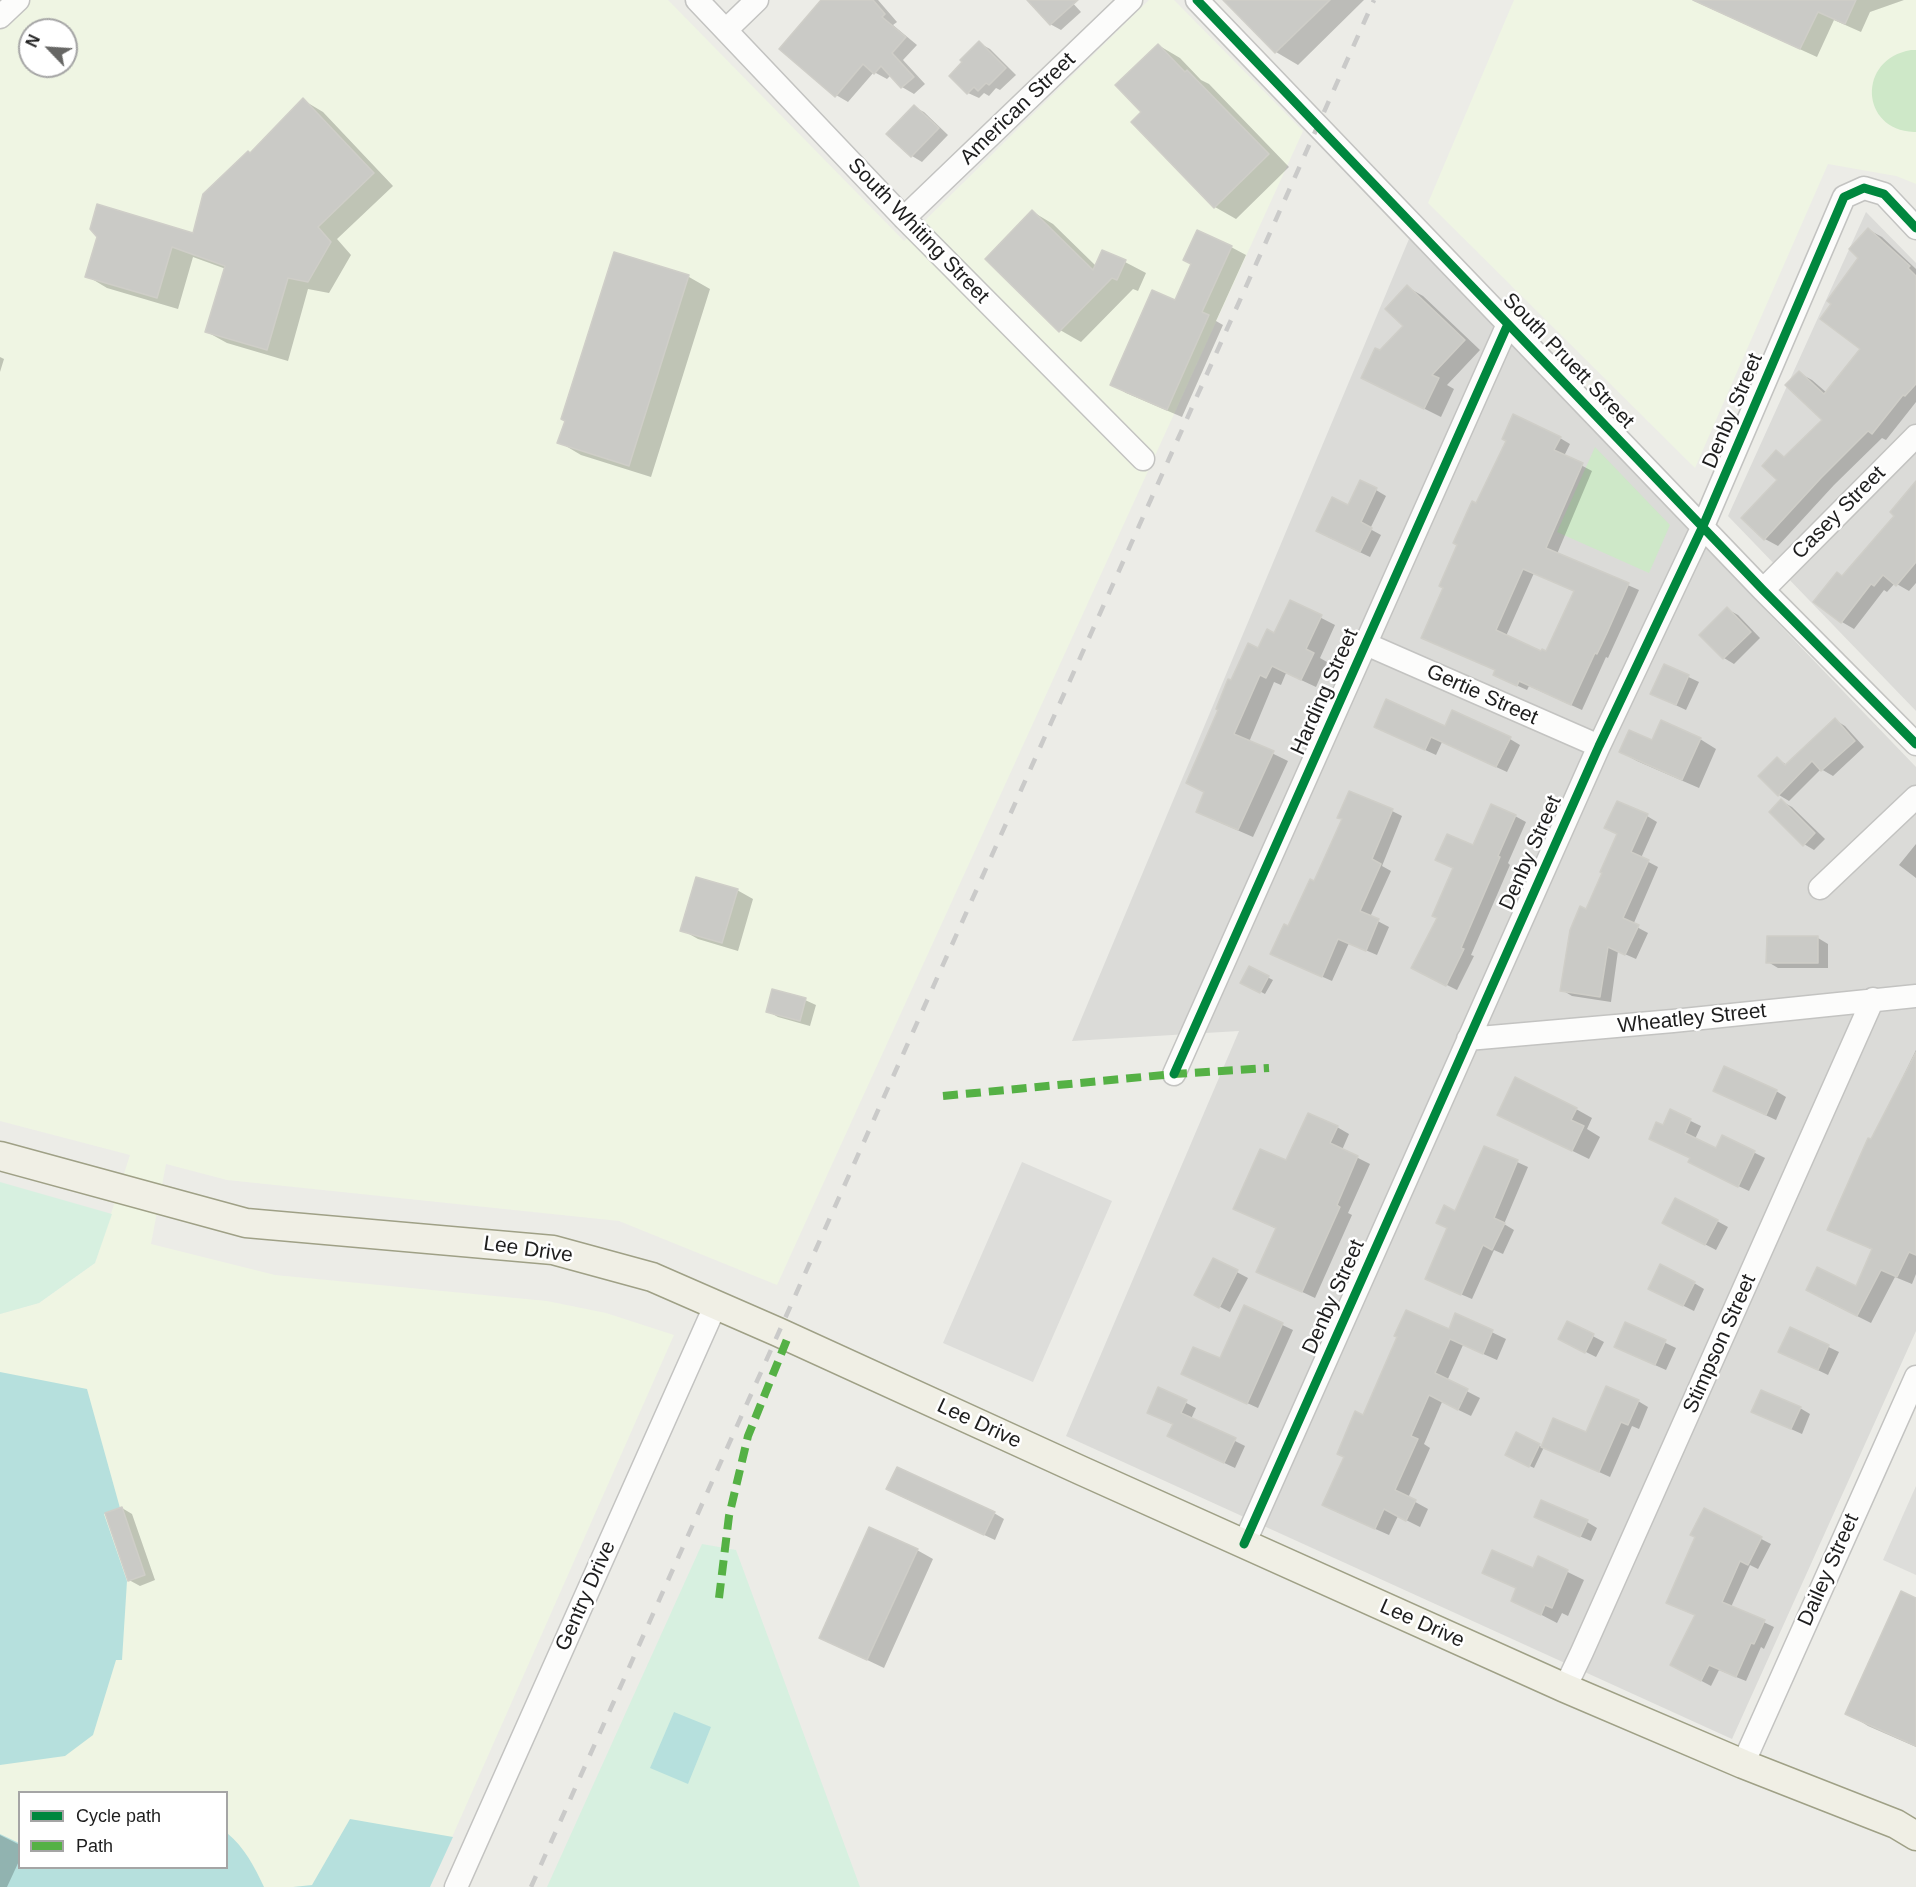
<!DOCTYPE html>
<html>
<head>
<meta charset="utf-8">
<style>
	body { margin:0 }
	#map { position:relative; width:1916px; height:1887px; overflow:hidden; background:#ecece7; font-family:Helvetica,sans-serif }
	canvas { display:block }
	.legend { position:absolute; left:18px; top:1791px; width:210px; height:78px; box-sizing:border-box; background:#fff; border:2px solid #a5a5a5; margin:0; padding:8px 10px; list-style:none; font-size:18px; color:#1e1e1e }
	.legend li { display:flex; align-items:center; gap:12px; height:30px }
	.legend b { width:30px; border:2px solid #a5a5a5 }
	.north { position:absolute; left:18px; top:18px; width:60px; height:60px; box-sizing:border-box; background:#fff; border:2px solid #a5a5a5; border-radius:50%; rotate:295deg; font-size:16px; font-weight:700; line-height:24px; text-align:center; color:#1e1e1e }
	.north::after { content:''; display:block; margin:auto; width:21px; height:27px; background:#666664; clip-path:polygon(50% 0,100% 100%,50% 72%,0 100%) }
</style>
</head>
<body>
<div id="map">
<canvas width="1916" height="1887"></canvas>
<ul class="legend">
<li><b style="height:8px;background:#00873e"></b>Cycle path</li>
<li><b style="height:8px;background:#55b145"></b>Path</li>
</ul>
<div class="north">N</div>
</div>
<script>
const ctx = document.querySelector('canvas').getContext('2d');
ctx.lineJoin = 'round';
function paint(path, color) {
  ctx.fillStyle = color;
  ctx.fill(path, 'evenodd');
}
function stroke(path, color, width, dash) {
  ctx.strokeStyle = color;
  ctx.lineWidth = width;
  ctx.lineCap = dash ? 'butt' : 'round';
  ctx.setLineDash(dash || []);
  ctx.stroke(path);
}
function write(font, color, halo, rows, align = 'center') {
  ctx.font = font + ' Helvetica,sans-serif';
  ctx.lineWidth = 5;
  ctx.setLineDash([]);
  ctx.textBaseline = 'middle';
  ctx.strokeStyle = halo;
  ctx.fillStyle = color;
  for (const [text, x, y, turn = 0] of rows) {
    ctx.save();
    ctx.translate(x, y);
    ctx.rotate((+turn || 0) * Math.PI / 180);
    ctx.textAlign = isNaN(turn) ? turn : align;
    if (halo) ctx.strokeText(text, 0, 0);
    ctx.fillText(text, 0, 0);
    ctx.restore();
  }
}
paint(new Path2D(`
	M 1866,212 L 1916,263 L 1916,711 L 1728,516 Z
	M 1409,239 L 1916,767 L 1916,1331 L 1732,1739 L 1066,1436 L 1239,1031 L 1072,1041 Z`), '#dbdbd8');
paint(new Path2D(`
	M 0,0 L 668,0 L 904,241 L 1149,0 L 1174,0 L 1303,131 L 777,1285 L 619,1221 L 227,1180 L 166,1164 L 151,1244 L 275,1275 L 547,1301 L 606,1313 L 674,1335 L 430,1887 L 0,1887 L 0,1314 L 39,1303 L 95,1263 L 130,1155 L 0,1121 ZM 30,30 L 66,30 L 66,66 L 30,66 ZM 20,1792 L 226,1792 L 226,1868 L 20,1868 Z
	M 1514,0 L 1916,0 L 1916,184 L 1896,176 L 1828,164 L 1695,468 L 1428,203 Z`), '#eff5e3');
paint(new Path2D(`
	M 1911,50 L 1916,50 L 1916,132 L 1914,132 C 1860,130 1857,59 1911,50 Z
	M 1595,447 L 1670,525 L 1649,573 L 1557,532 Z`), '#cee8c8');
paint(new Path2D(`
	M 0,1182 L 112,1214 L 95,1263 L 39,1303 L 0,1314 Z
	M 702,1544 L 736,1550 L 860,1887 L 547,1887 Z`), '#d7f0e0');
paint(new Path2D(`
	M 0,1372 L 87,1389 L 120,1508 L 104,1514 L 127,1581 L 122,1660 L 116,1660 L 93,1735 L 65,1756 L 0,1765 Z
	M 674,1712 L 711,1727 L 688,1784 L 650,1768 Z
	M 350,1819 L 453,1837 L 430,1887 L 293,1887 L 312,1885 Z
	M 227,1833 C 245,1848 254,1866 264,1887 L 0,1887 L 0,1834 L 19,1843 L 20,1868 L 226,1868 Z`), '#b6e0dd');
paint(new Path2D(`
	M 1022,1162 L 1112,1201 L 1033,1382 L 943,1343 Z
	M 1916,1486 L 1916,1575 L 1883,1560 Z`), '#ddddda');
paint(new Path2D(`
	M 823,0 L 878,0 L 897,22 L 893,25 L 917,45 L 903,60 L 925,84 L 914,94 L 902,87 L 891,75 L 887,79 L 874,72 L 848,102 L 836,95 Z
	M 1029,0 L 1070,0 L 1081,12 L 1061,30 L 1050,24 Z
	M 1225,0 L 1364,0 L 1298,65 L 1276,52 Z
	M 1692,0 L 1904,0 L 1870,12 L 1861,32 L 1834,20 L 1817,57 Z
	M 979,43 L 990,49 L 1016,75 L 1000,90 L 996,88 L 989,96 L 984,93 L 979,98 L 968,93 Z
	M 1158,45 L 1180,58 L 1201,80 L 1209,84 L 1289,167 L 1236,219 L 1215,207 L 1143,112 Z
	M 303,100 L 323,112 L 393,186 L 337,239 L 351,255 L 329,293 L 308,289 L 288,361 L 227,343 L 207,332 L 226,269 L 193,257 L 178,309 L 107,288 L 87,276 L 194,234 L 251,154 Z
	M 914,107 L 924,112 L 948,135 L 922,162 L 912,156 L 889,134 Z
	M 1033,212 L 1053,224 L 1096,266 L 1125,262 L 1146,273 L 1138,291 L 1133,289 L 1081,342 L 1060,330 Z
	M 1869,230 L 1882,237 L 1916,269 L 1916,402 L 1886,440 L 1882,438 L 1834,485 L 1778,546 L 1765,539 L 1779,480 L 1777,452 L 1786,458 L 1825,420 L 1799,373 L 1812,380 L 1827,393 L 1862,348 L 1860,258 Z
	M 1231,247 L 1246,255 L 1216,321 L 1223,325 L 1182,417 L 1126,393 L 1112,384 L 1176,302 Z
	M 615,253 L 689,277 L 710,289 L 651,477 L 581,455 L 559,442 Z
	M 1407,287 L 1423,296 L 1480,350 L 1447,385 L 1454,389 L 1441,417 L 1363,378 L 1380,352 L 1405,326 Z
	M 0,357 L 4,359 L 0,372 Z
	M 1560,438 L 1570,444 L 1564,456 L 1592,471 L 1557,554 L 1639,590 L 1608,658 L 1606,657 L 1582,710 L 1529,686 L 1527,690 L 1505,680 L 1496,670 L 1477,505 ZM 1534,573 L 1576,592 L 1547,653 L 1542,653 L 1506,636 Z
	M 1376,490 L 1386,496 L 1370,529 L 1381,535 L 1370,557 L 1328,537 L 1349,507 Z
	M 1916,496 L 1916,583 L 1909,591 L 1895,583 L 1887,592 L 1884,590 L 1854,629 L 1842,622 L 1843,577 Z
	M 1290,602 L 1335,625 L 1320,658 L 1327,662 L 1316,687 L 1286,673 L 1281,685 L 1274,682 L 1249,742 L 1288,761 L 1253,837 L 1212,819 L 1198,811 L 1206,792 L 1231,682 L 1259,650 L 1275,635 Z
	M 1727,609 L 1738,615 L 1760,638 L 1734,664 L 1724,658 Z
	M 1665,666 L 1699,682 L 1686,710 L 1652,694 Z
	M 1835,720 L 1845,726 L 1864,747 L 1833,776 L 1821,769 L 1789,801 L 1779,795 L 1760,776 L 1777,759 L 1787,765 Z
	M 1446,728 L 1510,739 L 1520,745 L 1507,772 L 1442,742 L 1436,755 L 1386,732 Z
	M 1700,739 L 1716,749 L 1699,788 L 1637,761 L 1621,752 L 1652,742 Z
	M 1781,801 L 1792,807 L 1825,839 L 1814,850 L 1804,844 Z
	M 1392,811 L 1402,816 L 1382,866 L 1391,871 L 1370,917 L 1389,927 L 1377,955 L 1349,943 L 1332,981 L 1282,959 L 1289,928 Z
	M 1515,816 L 1526,822 L 1508,863 L 1510,865 L 1471,955 L 1474,956 L 1457,990 L 1423,973 L 1454,869 L 1437,860 L 1474,847 Z
	M 1647,816 L 1657,822 L 1641,858 L 1658,867 L 1633,925 L 1648,933 L 1636,959 L 1618,951 L 1611,1002 L 1572,996 L 1562,990 L 1586,911 L 1618,835 Z
	M 1916,844 L 1916,878 L 1899,865 Z
	M 737,890 L 753,899 L 738,951 L 698,939 L 682,930 Z
	M 1768,937 L 1818,938 L 1828,944 L 1828,968 L 1778,968 L 1768,962 Z
	M 1249,968 L 1273,980 L 1265,994 L 1242,982 Z
	M 805,1000 L 816,1005 L 810,1026 L 778,1017 L 767,1011 Z
	M 1916,1050 L 1916,1274 L 1912,1284 L 1895,1277 L 1871,1323 L 1821,1298 L 1856,1289 L 1873,1250 L 1829,1229 Z
	M 1776,1091 L 1786,1097 L 1776,1120 L 1725,1096 Z
	M 1576,1109 L 1592,1118 L 1587,1129 L 1600,1137 L 1589,1159 L 1499,1115 Z
	M 1670,1111 L 1701,1126 L 1695,1139 L 1716,1149 L 1723,1137 L 1765,1158 L 1749,1191 L 1700,1168 L 1664,1127 Z
	M 1337,1127 L 1349,1134 L 1342,1150 L 1370,1164 L 1348,1213 L 1352,1215 L 1315,1298 L 1258,1271 L 1277,1229 L 1235,1209 L 1287,1162 Z
	M 1517,1162 L 1528,1167 L 1504,1224 L 1514,1230 L 1503,1254 L 1494,1250 L 1472,1299 L 1437,1284 L 1456,1213 Z
	M 1717,1221 L 1728,1227 L 1716,1250 L 1674,1228 Z
	M 1214,1260 L 1248,1278 L 1230,1312 L 1207,1300 Z
	M 1694,1283 L 1704,1289 L 1694,1311 L 1660,1294 Z
	M 1244,1307 L 1293,1330 L 1258,1408 L 1183,1374 L 1221,1360 Z
	M 1456,1315 L 1506,1339 L 1497,1360 L 1463,1345 L 1447,1381 L 1480,1398 L 1471,1416 L 1442,1402 L 1424,1444 L 1430,1448 L 1408,1498 L 1428,1509 L 1420,1527 L 1398,1516 L 1389,1535 L 1337,1512 L 1364,1417 L 1449,1331 Z
	M 1568,1323 L 1604,1342 L 1596,1357 L 1570,1344 Z
	M 1626,1324 L 1676,1348 L 1666,1370 L 1626,1352 Z
	M 1791,1329 L 1839,1352 L 1828,1375 L 1780,1352 Z
	M 1159,1389 L 1196,1408 L 1191,1419 L 1245,1446 L 1235,1468 L 1180,1442 L 1174,1425 L 1159,1418 Z
	M 1638,1401 L 1648,1407 L 1639,1429 L 1632,1426 L 1610,1477 L 1544,1447 L 1534,1468 L 1511,1457 L 1517,1434 L 1542,1447 L 1586,1434 Z
	M 1800,1408 L 1810,1414 L 1802,1434 L 1753,1412 Z
	M 898,1495 L 994,1513 L 1004,1519 L 995,1540 Z
	M 122,1508 L 132,1514 L 155,1580 L 140,1586 L 129,1580 Z
	M 1705,1510 L 1771,1544 L 1758,1569 L 1750,1565 L 1731,1607 L 1774,1627 L 1764,1649 L 1761,1647 L 1746,1681 L 1719,1670 L 1711,1686 L 1681,1670 L 1697,1616 L 1678,1608 Z
	M 1546,1522 L 1587,1522 L 1597,1528 L 1591,1541 Z
	M 917,1550 L 933,1559 L 884,1668 L 821,1638 Z
	M 1539,1558 L 1584,1580 L 1568,1616 L 1562,1613 L 1557,1623 L 1513,1600 L 1518,1589 L 1484,1572 L 1534,1570 Z
	M 1916,1600 L 1916,1747 L 1868,1726 L 1847,1713 Z
	M 0,1835 L 20,1845 L 20,1859 L 7,1887 L 0,1887 Z`), '#0003');
const building = new Path2D(`
	M 821,0 L 873,0 L 885,14 L 882,17 L 906,37 L 892,53 L 914,77 L 901,88 L 881,66 L 874,74 L 863,64 L 835,97 L 779,49 Z
	M 1027,0 L 1078,0 L 1050,25 Z
	M 1223,0 L 1330,0 L 1275,53 Z
	M 1693,0 L 1856,0 L 1845,24 L 1818,12 L 1800,49 Z
	M 979,41 L 1006,68 L 989,85 L 986,83 L 978,91 L 974,87 L 967,94 L 949,76 L 962,62 L 960,60 Z
	M 1158,44 L 1185,72 L 1187,70 L 1269,154 L 1214,208 L 1131,122 L 1141,112 L 1115,85 Z
	M 303,98 L 374,173 L 318,227 L 331,242 L 308,282 L 288,278 L 267,350 L 205,332 L 225,266 L 172,247 L 157,298 L 85,277 L 97,237 L 90,229 L 97,204 L 193,233 L 203,194 L 248,151 L 250,153 Z
	M 914,105 L 939,128 L 911,157 L 886,134 Z
	M 1032,210 L 1093,270 L 1102,250 L 1126,260 L 1117,280 L 1112,278 L 1059,332 L 985,259 Z
	M 1868,228 L 1910,266 L 1908,268 L 1916,276 L 1916,384 L 1905,396 L 1903,395 L 1872,434 L 1868,431 L 1821,478 L 1764,540 L 1741,518 L 1777,480 L 1762,466 L 1776,450 L 1784,457 L 1822,420 L 1785,385 L 1799,371 L 1824,394 L 1860,349 L 1820,319 L 1831,304 L 1827,301 L 1858,258 L 1849,249 Z
	M 1197,230 L 1232,246 L 1202,312 L 1209,315 L 1167,410 L 1110,385 L 1152,290 L 1175,300 L 1191,264 L 1183,260 Z
	M 614,252 L 689,275 L 629,466 L 557,443 L 565,421 L 561,419 Z
	M 1407,285 L 1465,340 L 1432,375 L 1439,378 L 1424,409 L 1361,378 L 1375,348 L 1380,350 L 1403,326 L 1385,309 Z
	M 1513,414 L 1561,437 L 1554,450 L 1583,463 L 1546,548 L 1629,583 L 1607,633 L 1597,654 L 1595,653 L 1571,705 L 1519,681 L 1517,686 L 1493,675 L 1495,670 L 1421,638 L 1443,588 L 1439,586 L 1457,545 L 1453,543 L 1472,501 L 1476,503 L 1506,441 L 1502,439 ZM 1523,569 L 1574,591 L 1546,651 L 1542,649 L 1541,651 L 1496,630 Z
	M 1360,480 L 1377,488 L 1361,522 L 1372,528 L 1360,552 L 1316,531 L 1332,497 L 1348,505 Z
	M 1916,481 L 1916,562 L 1896,586 L 1883,575 L 1874,586 L 1871,584 L 1841,623 L 1813,602 L 1837,572 L 1842,576 L 1894,516 L 1890,512 Z
	M 1290,600 L 1322,615 L 1306,649 L 1314,653 L 1301,680 L 1272,666 L 1266,678 L 1260,675 L 1234,734 L 1274,751 L 1238,830 L 1196,812 L 1204,792 L 1186,783 L 1218,710 L 1216,709 L 1228,679 L 1231,680 L 1248,643 L 1258,648 L 1267,629 L 1274,633 Z
	M 1727,607 L 1751,632 L 1723,659 L 1699,635 Z
	M 1664,664 L 1689,675 L 1676,705 L 1650,694 Z
	M 1386,699 L 1445,726 L 1452,710 L 1511,737 L 1496,767 L 1431,737 L 1425,750 L 1374,727 Z
	M 1835,718 L 1855,741 L 1821,771 L 1812,761 L 1778,796 L 1758,776 L 1777,757 L 1785,765 Z
	M 1661,720 L 1701,738 L 1682,780 L 1619,752 L 1629,730 L 1652,740 Z
	M 1349,791 L 1393,809 L 1372,859 L 1381,864 L 1360,911 L 1379,919 L 1366,951 L 1338,939 L 1322,977 L 1270,954 L 1284,924 L 1288,926 L 1310,879 L 1314,881 L 1342,819 L 1337,818 Z
	M 1781,799 L 1815,833 L 1803,846 L 1769,812 Z
	M 1617,801 L 1648,814 L 1631,852 L 1649,860 L 1623,918 L 1639,925 L 1625,955 L 1608,947 L 1600,997 L 1560,991 L 1570,930 L 1580,906 L 1586,909 L 1602,873 L 1600,872 L 1617,834 L 1604,828 Z
	M 1491,804 L 1516,815 L 1498,856 L 1500,857 L 1461,948 L 1464,949 L 1446,986 L 1411,968 L 1437,918 L 1432,916 L 1453,868 L 1435,860 L 1447,834 L 1473,845 Z
	M 696,877 L 738,889 L 722,943 L 680,931 Z
	M 1767,936 L 1818,936 L 1818,963 L 1766,963 Z
	M 1249,966 L 1269,976 L 1260,993 L 1240,983 Z
	M 772,989 L 806,998 L 800,1021 L 766,1012 Z
	M 1916,1052 L 1916,1255 L 1909,1252 L 1897,1277 L 1881,1270 L 1857,1316 L 1806,1290 L 1817,1267 L 1856,1286 L 1872,1249 L 1827,1230 L 1868,1138 L 1871,1139 Z
	M 1724,1066 L 1777,1090 L 1766,1115 L 1713,1091 Z
	M 1515,1077 L 1577,1108 L 1571,1120 L 1584,1126 L 1572,1151 L 1497,1115 Z
	M 1670,1109 L 1691,1119 L 1685,1133 L 1716,1148 L 1722,1135 L 1755,1151 L 1738,1187 L 1688,1162 L 1690,1158 L 1649,1139 L 1656,1122 L 1663,1125 Z
	M 1308,1113 L 1338,1126 L 1330,1143 L 1358,1156 L 1337,1205 L 1340,1207 L 1302,1292 L 1256,1272 L 1276,1228 L 1233,1209 L 1260,1149 L 1286,1160 Z
	M 1484,1146 L 1518,1160 L 1494,1218 L 1505,1223 L 1492,1250 L 1483,1245 L 1461,1295 L 1425,1279 L 1447,1228 L 1436,1223 L 1444,1205 L 1455,1211 Z
	M 1675,1198 L 1718,1220 L 1705,1245 L 1662,1223 Z
	M 1213,1258 L 1238,1270 L 1219,1308 L 1194,1295 Z
	M 1660,1264 L 1695,1282 L 1683,1306 L 1648,1289 Z
	M 1244,1305 L 1283,1323 L 1247,1404 L 1181,1374 L 1193,1347 L 1220,1358 Z
	M 1406,1310 L 1449,1329 L 1455,1313 L 1493,1330 L 1483,1354 L 1450,1339 L 1435,1373 L 1468,1389 L 1458,1410 L 1429,1395 L 1411,1436 L 1418,1439 L 1395,1490 L 1416,1500 L 1406,1521 L 1384,1509 L 1375,1529 L 1322,1505 L 1344,1457 L 1337,1454 L 1355,1411 L 1363,1415 L 1397,1337 L 1394,1336 Z
	M 1567,1321 L 1594,1334 L 1585,1353 L 1558,1339 Z
	M 1625,1322 L 1666,1340 L 1655,1365 L 1614,1347 Z
	M 1790,1327 L 1829,1345 L 1818,1370 L 1778,1352 Z
	M 1606,1386 L 1639,1400 L 1628,1425 L 1621,1422 L 1599,1472 L 1541,1447 L 1553,1418 L 1586,1432 Z
	M 1158,1387 L 1187,1400 L 1181,1413 L 1236,1438 L 1224,1463 L 1167,1436 L 1173,1424 L 1147,1413 Z
	M 1761,1390 L 1801,1407 L 1791,1429 L 1751,1412 Z
	M 1516,1432 L 1540,1444 L 1529,1467 L 1505,1455 Z
	M 897,1467 L 995,1512 L 984,1535 L 886,1489 Z
	M 1541,1500 L 1588,1520 L 1580,1537 L 1534,1517 Z
	M 122,1507 L 145,1575 L 128,1581 L 105,1513 Z
	M 1704,1508 L 1762,1537 L 1748,1565 L 1740,1561 L 1722,1602 L 1765,1620 L 1754,1644 L 1751,1643 L 1736,1677 L 1709,1665 L 1701,1681 L 1670,1665 L 1695,1615 L 1666,1603 L 1695,1537 L 1690,1535 Z
	M 869,1527 L 918,1549 L 867,1660 L 819,1638 Z
	M 1492,1550 L 1533,1568 L 1538,1556 L 1568,1570 L 1552,1608 L 1545,1605 L 1541,1615 L 1511,1601 L 1516,1588 L 1482,1573 Z
	M 1901,1591 L 1916,1598 L 1916,1746 L 1845,1714 Z`);
paint(building, '#cacac6');
stroke(building, '#cfcec8', 1.5);
const minor = new Path2D(`
	M 697,0 L 904,218 L 1143,459
	M 1197,0 L 1763,590 L 1916,744
	M 0,17 L 18,0
	M 726,30 L 757,0
	M 904,218 L 1131,0
	M 1763,590 L 1916,436
	M 1366,644 L 1599,746
	M 1820,888 L 1916,797
	M 1468,1039 L 1673,1021 L 1916,996
	M 1174,1074 L 1508,324
	M 1244,1544 L 1599,746 L 1703,526 L 1844,197 L 1864,188 L 1884,194 L 1916,228
	M 1565,1688 L 1582,1652 L 1873,999
	M 1743,1764 L 1916,1377
	M 456,1887 L 716,1304`);
const major = new Path2D(`
	M 0,1156 L 246,1223 L 553,1250 L 652,1277 L 778,1332 L 1080,1470 L 1565,1688 L 1743,1764 L 1896,1824 L 1916,1836`);
stroke(minor, '#c3c3c1', 25);
stroke(major, '#9fa086', 31);
stroke(minor, '#fcfcfb', 22);
stroke(major, '#f0efe5', 28);
stroke(new Path2D(`
	M 531,1887 L 1374,0`), '#cacac9', 4.5, [12, 12]);
stroke(new Path2D(`
	M 943,1096 L 1174,1074 L 1269,1068
	M 719,1598 L 729,1516 L 748,1436 L 788,1337`), '#55b145', 8, [15, 8]);
stroke(new Path2D(`
	M 1197,0 L 1763,590 L 1916,744
	M 1174,1074 L 1508,324
	M 1244,1544 L 1599,746 L 1703,526 L 1844,197 L 1864,188 L 1884,194 L 1916,228`), '#00873e', 9);
write('21px', '#1e1e1e', '#fff', [
	["American Street",1018,109,-44],
	["South Whiting Street",918,231,46],
	["South Pruett Street",1568,361,46],
	["Denby Street",1733,411,-67],
	["Casey Street",1839,513,-45],
	["Harding Street",1325,692,-66],
	["Gertie Street",1482,695,24],
	["Denby Street",1531,853,-66],
	["Wheatley Street",1692,1019,-6],
	["Lee Drive",528,1250,8],
	["Denby Street",1334,1297,-66],
	["Stimpson Street",1720,1344,-66],
	["Lee Drive",979,1424,25],
	["Dailey Street",1829,1570,-66],
	["Gentry Drive",586,1596,-66],
	["Lee Drive",1422,1624,24]
]);
</script>
</body>
</html>
